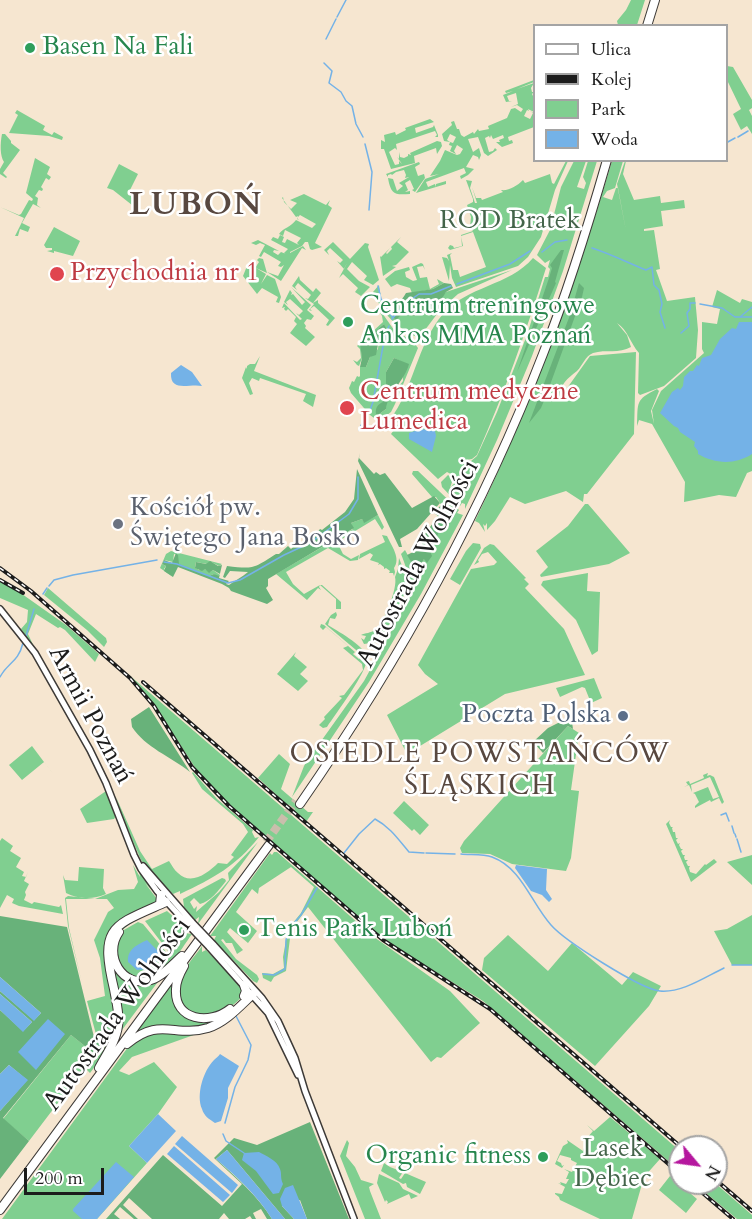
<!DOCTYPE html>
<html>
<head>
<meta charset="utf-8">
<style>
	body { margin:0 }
	#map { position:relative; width:752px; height:1219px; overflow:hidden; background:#f6e6d0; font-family:Cardo,serif }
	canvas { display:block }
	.legend { position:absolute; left:533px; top:24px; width:195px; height:138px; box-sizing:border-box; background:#fff; border:2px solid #a4a4a4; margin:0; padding:8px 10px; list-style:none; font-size:18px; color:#1c1c1c }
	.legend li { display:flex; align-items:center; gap:12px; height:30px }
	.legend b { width:30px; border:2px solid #a4a4a4 }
	.north { position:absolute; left:668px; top:1135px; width:60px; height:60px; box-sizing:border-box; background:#fff; border:2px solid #a4a4a4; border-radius:50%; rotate:119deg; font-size:16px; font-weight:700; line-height:24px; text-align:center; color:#1c1c1c }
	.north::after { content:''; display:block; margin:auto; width:21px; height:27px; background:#b5179e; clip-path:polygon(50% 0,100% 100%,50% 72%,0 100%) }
	.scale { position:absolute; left:24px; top:1168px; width:80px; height:27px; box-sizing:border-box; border:3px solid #1c1c1c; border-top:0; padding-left:8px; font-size:18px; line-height:21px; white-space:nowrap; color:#1c1c1c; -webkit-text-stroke:4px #fff; paint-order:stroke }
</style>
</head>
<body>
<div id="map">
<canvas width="752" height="1219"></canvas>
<ul class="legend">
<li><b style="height:8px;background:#fff"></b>Ulica</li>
<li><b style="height:8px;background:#1c1c1c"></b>Kolej</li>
<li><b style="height:16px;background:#80cf90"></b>Park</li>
<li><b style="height:16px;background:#74b2e7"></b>Woda</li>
</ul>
<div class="north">N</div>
<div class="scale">200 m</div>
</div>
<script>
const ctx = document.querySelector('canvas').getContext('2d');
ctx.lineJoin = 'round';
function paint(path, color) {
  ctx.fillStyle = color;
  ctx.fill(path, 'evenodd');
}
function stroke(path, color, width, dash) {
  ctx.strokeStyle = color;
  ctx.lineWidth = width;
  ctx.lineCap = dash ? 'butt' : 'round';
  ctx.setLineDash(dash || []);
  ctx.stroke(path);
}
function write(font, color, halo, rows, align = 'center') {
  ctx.font = font + ' Cardo,serif';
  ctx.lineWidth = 5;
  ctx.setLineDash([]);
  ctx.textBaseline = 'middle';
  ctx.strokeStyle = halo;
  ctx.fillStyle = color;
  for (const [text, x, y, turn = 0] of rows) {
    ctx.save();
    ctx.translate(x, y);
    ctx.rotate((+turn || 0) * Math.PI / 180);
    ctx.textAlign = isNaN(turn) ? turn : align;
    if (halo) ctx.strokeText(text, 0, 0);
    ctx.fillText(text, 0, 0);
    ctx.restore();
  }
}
paint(new Path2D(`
	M 631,0 L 645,0 L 637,25 L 618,25 L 617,21 L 626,10 Z
	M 727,66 L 733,67 L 752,100 L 752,108 L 749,110 L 752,116 L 752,134 L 747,126 L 741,130 L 733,114 L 741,109 L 727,80 Z
	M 534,80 L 534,82 L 517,89 L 534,83 L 531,88 L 532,92 L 534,92 L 532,94 L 534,98 L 534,112 L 528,109 L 529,111 L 527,110 L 524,116 L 530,119 L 533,113 L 530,111 L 534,113 L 534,127 L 508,137 L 509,141 L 512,140 L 513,143 L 502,147 L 496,142 L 500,142 L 499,140 L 504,138 L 503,135 L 493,139 L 491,135 L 490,138 L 489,136 L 485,138 L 489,152 L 493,151 L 495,148 L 497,150 L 488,156 L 484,153 L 478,137 L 468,139 L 473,152 L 479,148 L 481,155 L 479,160 L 478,157 L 473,155 L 466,167 L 474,169 L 468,175 L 461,179 L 460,176 L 466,173 L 464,168 L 426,182 L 428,187 L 435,184 L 436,187 L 436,184 L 446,181 L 446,184 L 416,193 L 425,179 L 439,174 L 430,176 L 440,161 L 445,150 L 457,155 L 460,154 L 463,149 L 457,145 L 454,151 L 456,154 L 450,151 L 452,146 L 449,145 L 450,142 L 453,143 L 456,137 L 450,134 L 447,140 L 450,142 L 444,141 L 442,134 L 452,125 L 451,122 L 454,121 L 457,129 L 459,129 L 461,135 L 464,137 L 473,132 L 474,134 L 478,129 L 479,131 L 489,129 L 488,126 L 507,118 L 511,109 L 515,108 L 521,112 L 523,109 L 517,105 L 511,107 L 518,104 L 516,93 L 507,96 L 509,101 L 512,101 L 506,102 L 503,95 L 513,91 L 506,93 L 505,91 Z
	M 17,110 L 45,126 L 43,130 L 52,135 L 54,132 L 63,137 L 62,140 L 49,136 L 9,133 L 18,115 L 15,113 Z
	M 430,119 L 434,122 L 415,128 L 416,133 L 433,127 L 434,125 L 438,135 L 438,137 L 435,137 L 437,135 L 435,131 L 396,144 L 397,150 L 395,148 L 389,152 L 395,165 L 399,164 L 399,161 L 402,164 L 397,157 L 399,159 L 399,152 L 400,157 L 404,158 L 408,156 L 408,154 L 411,155 L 410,153 L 437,141 L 441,142 L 442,146 L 437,154 L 436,148 L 414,156 L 415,163 L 391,169 L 384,149 L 381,149 L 381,140 L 385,142 L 384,135 L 395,132 L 396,135 L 406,130 L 405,128 Z
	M 2,134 L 5,134 L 11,141 L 11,143 L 20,150 L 3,173 L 7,177 L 6,178 L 0,174 L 0,169 L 4,162 C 0,156 0,144 2,134 Z
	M 35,158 L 50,167 L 47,174 L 51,177 L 49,180 L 46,178 L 41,187 L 43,189 L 42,191 L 39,190 L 35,196 L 38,198 L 37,205 L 41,208 L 33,204 L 22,223 L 30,227 L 28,232 L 20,229 L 18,236 L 15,236 L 24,218 L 0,207 L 19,215 L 21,214 L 29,200 L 32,201 L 33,199 L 26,193 Z
	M 566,161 L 568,161 L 555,190 L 541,237 L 528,257 L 518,266 L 456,287 L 452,278 L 450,265 L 449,281 L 442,257 L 447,258 L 449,261 L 447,255 L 452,253 L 450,255 L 453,270 L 458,270 L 460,277 L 486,267 L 473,232 L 461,236 L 463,246 L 450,250 L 448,248 L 450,245 L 453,246 L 454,248 L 462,246 L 461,235 L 473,231 L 470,227 L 471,217 L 467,205 L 473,202 L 473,199 L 466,180 L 472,181 L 470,188 L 475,203 L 477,203 L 472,187 L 476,198 L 481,198 L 482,200 L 503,192 L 501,190 C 509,191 517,186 523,180 L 525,183 L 550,174 L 552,183 L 554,184 Z
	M 574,161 L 586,161 L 577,187 L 584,189 L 586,183 L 583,177 L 588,161 L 597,161 L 563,271 L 532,356 L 497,440 L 465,509 L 465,504 L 462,503 L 460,506 L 442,487 L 441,482 L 448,475 L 453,479 L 450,488 L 457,480 L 472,485 L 447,472 L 438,479 L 391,434 L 402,419 L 395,424 L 389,421 C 414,389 417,344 443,314 C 467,286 509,286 533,258 L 546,268 C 526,332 504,394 477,455 L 472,459 L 466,460 L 471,461 L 477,456 L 497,412 L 527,335 L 545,277 L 548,277 L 550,269 L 548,267 L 550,260 L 545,263 L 537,255 L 550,230 L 561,187 Z
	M 612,161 L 623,161 L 615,188 L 607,191 L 603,197 L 612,200 L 616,188 L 618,188 L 626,231 L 617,184 L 625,161 L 626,161 L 623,174 L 634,200 L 660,196 L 661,203 L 684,200 L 685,208 L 661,211 L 663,226 L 644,229 L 644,231 L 654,230 L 660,269 L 656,270 L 667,301 L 695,297 L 698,330 L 696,358 L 664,386 L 640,395 L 638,393 L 639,353 C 630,343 628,330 617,323 L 627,335 L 631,347 C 619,354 606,349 593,353 C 585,356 583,365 577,371 C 567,379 561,383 559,397 L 560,398 L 590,356 L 636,352 L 634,434 L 587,494 L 584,494 L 583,502 L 566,491 L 525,504 L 510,497 L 495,521 L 487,530 L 487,523 L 485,526 L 483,524 L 485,532 L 479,523 L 475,521 C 532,403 575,286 612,161 Z
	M 419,162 L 420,164 L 415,167 L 418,176 L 424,174 L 425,178 L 415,192 L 412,190 L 414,189 L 410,180 L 405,183 L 408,190 L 405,192 L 410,191 L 410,194 C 395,195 391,195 388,178 L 393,179 L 397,191 L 403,186 L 399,183 L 409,177 L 405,178 L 406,175 L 404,170 L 396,172 L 392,175 L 391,174 L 388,175 L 388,177 L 386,174 Z
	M 119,164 L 138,174 L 129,192 L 137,209 L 113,190 L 107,188 Z
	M 304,194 L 326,205 L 330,200 L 328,205 L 332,208 L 315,243 L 322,247 L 312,250 L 310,249 L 308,242 L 305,242 L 302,246 L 290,252 L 290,253 L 303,246 L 306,250 L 302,248 L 281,281 L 267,272 L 278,276 L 284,265 L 281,267 L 278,266 L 281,262 L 264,252 L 261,257 L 259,256 L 265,245 L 260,243 L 256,245 L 251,243 L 258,240 L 279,251 L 274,250 L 273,252 L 278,255 L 281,252 L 286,254 L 284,253 L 288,249 L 271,240 L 273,237 L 278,239 L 280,235 L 284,237 L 282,242 L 285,243 L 287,239 L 299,245 L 297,243 L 301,238 L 285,230 L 283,236 L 279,234 C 283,228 291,227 296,220 L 312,228 L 316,224 L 300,215 L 297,218 L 299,220 L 297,219 L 298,216 L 296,217 L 282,198 L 283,197 L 284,202 L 291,209 L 297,203 L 290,200 Z
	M 54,227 L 80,241 L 73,256 L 54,251 L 54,253 L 47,251 L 52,250 L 52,248 L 46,248 L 44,245 Z
	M 401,237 L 397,242 L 409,252 L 396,265 L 392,266 L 396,267 L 383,276 L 380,256 L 381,257 L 390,248 L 386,253 L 387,254 L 392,249 L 391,247 Z
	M 333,242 L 350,259 L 365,243 L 369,244 L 368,247 L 379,280 L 373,285 L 364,280 L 367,276 L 352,262 L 347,269 L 359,281 L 370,287 L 361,296 L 355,292 L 358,288 L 343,274 L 339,278 L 347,263 L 344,269 L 337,261 L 340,263 L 343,260 L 330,248 L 327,251 L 329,255 L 324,250 Z
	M 259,258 L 263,259 L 267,273 L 256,268 L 266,274 L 261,284 L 267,275 L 275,279 L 281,297 L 279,303 L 276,302 L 278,297 L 262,288 L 257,294 L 243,276 L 247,266 L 255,268 L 259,262 L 257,260 Z
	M 421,263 L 423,264 L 425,270 L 423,266 L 417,267 L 420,278 L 427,277 L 430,289 L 439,284 L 437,279 L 444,283 L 433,289 L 412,293 L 410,288 L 397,284 L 391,287 L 385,279 L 395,271 L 409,267 L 410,270 L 405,272 L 406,277 L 413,281 L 417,280 L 412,267 Z
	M 512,270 L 458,294 L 440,310 L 419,338 C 397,329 382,313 373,292 L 379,285 L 381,299 L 388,310 L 392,306 L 391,310 L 395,320 L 403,313 L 415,316 L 446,292 Z
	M 299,276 L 300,280 L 313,292 L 316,288 L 321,293 L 313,303 L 318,300 L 318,303 L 335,318 L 328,326 L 326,325 L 329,320 L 314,306 L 310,309 L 312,311 L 309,310 L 314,304 L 305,298 L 308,299 L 311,295 L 298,283 L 295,287 L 297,290 L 292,286 Z
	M 291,287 L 311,305 L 307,310 L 314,316 L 311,320 L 307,319 L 304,323 L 306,326 L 305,328 L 315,337 L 306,346 L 290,333 L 297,324 L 294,321 L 296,317 L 288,309 L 286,311 L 284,309 L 285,307 L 282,308 L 284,303 L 300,320 L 302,319 L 296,313 L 299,315 L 303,311 L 290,299 L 286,302 L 288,305 L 284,302 L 290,290 L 292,293 L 291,295 L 293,294 L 302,305 L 305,302 Z
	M 717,290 L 740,303 L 742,299 L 752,302 L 752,471 L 747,473 L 736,497 L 719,495 L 684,502 L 685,482 L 652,424 L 639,420 L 637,426 C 638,402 635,400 657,389 L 659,391 L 651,411 L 654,424 L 652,410 L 661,391 L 704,353 L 702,349 L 702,322 L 717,324 L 720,309 L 712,307 Z
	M 378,309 L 380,310 L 394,330 L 416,343 L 415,344 L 418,348 L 395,404 L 391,412 L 382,419 L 374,418 L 370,415 L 351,393 L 349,388 L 352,381 L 354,382 L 357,376 L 359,377 L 360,376 L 360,367 L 366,367 L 370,357 L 378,349 L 379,339 L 385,331 L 384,324 L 361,344 L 362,358 L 359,366 L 357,365 L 353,360 L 357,362 L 361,358 L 360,349 L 357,346 L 383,322 L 382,316 ZM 394,358 L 402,362 L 403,381 L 386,403 L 386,409 L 378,415 L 384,402 L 380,394 L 386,384 L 386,372 Z
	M 260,356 L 254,371 L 316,395 L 313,407 L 303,401 L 306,394 L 260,378 L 259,381 L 252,378 L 249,383 L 253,394 L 256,393 L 250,395 L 242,378 L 246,367 L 247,369 L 247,366 L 250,364 L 255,364 Z
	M 413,471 L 418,471 L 459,510 L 457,513 L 463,515 L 421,594 L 369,682 L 292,797 L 304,766 L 310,755 L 314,754 L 314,751 L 364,681 L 406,604 C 413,586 408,572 401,554 L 405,550 L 417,572 L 446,517 L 446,512 L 436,497 L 432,497 L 412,474 Z
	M 585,504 L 588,504 L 630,553 L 609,564 L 541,577 L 540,575 L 548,567 L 536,551 L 568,526 Z
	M 378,515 L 384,527 L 382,530 L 375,519 L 337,542 L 343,554 L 351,559 L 359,555 L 358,560 L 350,561 L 328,548 L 286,572 L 293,584 L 304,594 L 320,585 L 322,585 L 341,602 L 341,609 L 336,609 L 336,599 L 320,585 L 319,587 L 321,590 L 318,588 L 307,600 L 276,574 L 353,529 L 351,523 L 362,519 L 364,522 Z
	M 382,535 L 387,536 C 392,547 401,558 394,568 L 395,572 L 394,576 L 393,573 L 389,573 L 390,571 L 386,568 L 384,569 L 384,567 L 380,564 L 378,565 L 379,563 L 370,560 L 373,555 L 370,553 L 359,559 L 360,554 L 385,542 Z
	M 473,543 L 480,544 L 481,548 L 460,585 L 450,579 L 466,551 Z
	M 490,544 L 494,545 L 526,578 L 524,579 L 529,584 L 525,588 L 564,629 L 585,675 L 505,694 L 407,754 L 387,715 L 438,684 L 425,674 L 418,665 L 471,569 L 494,565 L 497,562 L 488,552 L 482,554 L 478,560 L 479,562 L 474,565 L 484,548 Z
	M 171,551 L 222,564 L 223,566 L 222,564 L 219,566 L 211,562 L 207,564 L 196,562 L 195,567 L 199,570 L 205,569 L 210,572 L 213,570 L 220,575 L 218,577 L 214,574 L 209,576 L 178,564 L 178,555 L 174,554 L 173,562 L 164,560 L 162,564 L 166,566 L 164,569 L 173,577 L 160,568 L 166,554 Z
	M 399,558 L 406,576 L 405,593 L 382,639 L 377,642 L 364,644 L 361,638 L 364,640 L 366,636 L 361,635 C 365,633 371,633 375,630 C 384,623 398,588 395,577 L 398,569 Z
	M 588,573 L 587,591 L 600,592 L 598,651 L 592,655 L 576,620 L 541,585 L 543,581 Z
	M 0,581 L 22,594 L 66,625 L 99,654 L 95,662 L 65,630 L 60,627 L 58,628 L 36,614 L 28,634 L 36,651 L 21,629 L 27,622 L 28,610 L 0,598 Z
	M 48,588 L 106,638 L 107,642 L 104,647 L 87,630 L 44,595 Z
	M 336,612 L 337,615 L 335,619 L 330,618 L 328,625 C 342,634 364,645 369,660 L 367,658 C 367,673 336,713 327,727 L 323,728 L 319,725 L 325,719 L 324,717 L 340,700 L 342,698 L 339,696 L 344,695 L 363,670 L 362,664 L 343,648 L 348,646 L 326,627 L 323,630 L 320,627 L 321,624 L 324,625 L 355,652 L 353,654 L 359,659 L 362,655 L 325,624 L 331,615 Z
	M 296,652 L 294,656 L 307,667 L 300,674 L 308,681 L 298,691 L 277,674 Z
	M 128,674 L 680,1151 L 680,1171 L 483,1001 L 400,950 L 377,933 L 216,793 L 196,769 L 151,700 Z
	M 594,678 L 602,698 L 591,703 L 585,688 L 582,687 L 560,697 L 556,688 Z
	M 568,726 L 579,733 L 571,790 L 579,791 L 571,858 L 566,871 L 512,864 L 490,854 L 462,853 L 460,848 L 464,841 Z
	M 32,746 L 53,774 L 44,762 L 22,780 L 9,765 Z
	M 279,754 L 290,764 L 281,789 L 308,812 L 313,812 L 306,822 L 258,778 Z
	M 193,772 L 217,799 L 253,830 L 252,832 L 255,838 L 259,837 C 236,866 214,878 180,894 L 180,891 L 173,894 L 147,868 L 141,860 L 120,811 L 116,797 L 140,851 L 152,869 L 169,861 C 172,865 174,870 178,873 C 191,886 208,873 218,863 L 227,864 L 234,857 L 231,855 L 248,832 L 243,824 L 202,789 L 192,773 Z
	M 708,773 L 707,776 L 710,775 L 714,777 L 724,802 L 722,804 L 719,798 L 711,802 L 710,800 L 695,808 L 695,806 L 699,802 L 695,794 L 693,793 L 708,787 L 713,799 L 719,797 L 710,777 L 691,785 L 692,792 L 689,785 L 684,787 L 688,785 L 686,782 L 689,781 L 690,784 L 704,778 L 703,775 Z
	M 106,791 L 116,816 L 114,819 L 87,823 L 80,809 Z
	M 404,801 L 429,825 L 420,835 L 414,829 L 412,831 L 393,813 Z
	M 670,820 L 669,823 L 671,827 L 673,827 L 672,828 L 673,832 L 675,832 L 676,838 L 678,838 L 676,840 L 678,844 L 680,843 L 679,845 L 681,849 L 683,849 L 681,851 L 683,855 L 685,855 L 684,857 L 685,860 L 688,860 L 686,862 L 688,866 L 690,866 L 689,868 L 690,872 L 696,874 L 705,864 L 706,865 L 714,859 L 717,862 L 691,882 L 666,824 Z
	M 2,838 L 13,846 L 10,851 L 21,858 L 16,867 L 24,872 L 22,876 L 26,877 L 28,872 L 24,881 L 29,884 L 25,892 L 26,895 L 24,900 L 32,904 L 34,902 L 59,907 L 61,905 L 63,914 L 19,906 L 12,903 L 14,899 L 7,895 L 0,908 L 0,841 Z
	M 258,842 L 198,924 L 199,917 L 195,920 L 184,907 L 183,899 L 222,878 L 225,879 L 226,881 C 219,890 210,902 200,904 L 194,898 L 190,902 L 194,909 L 197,906 L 196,912 L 219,892 L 229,880 L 228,873 Z
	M 274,852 L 277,852 L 374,937 L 450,991 L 480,1023 L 441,1058 L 437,1057 L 431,1062 L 308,907 L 291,930 L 286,971 L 274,977 L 271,982 L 263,978 L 262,973 L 273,974 L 284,968 L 283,957 L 288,929 L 301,913 L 314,887 L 291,867 L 259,888 L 258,894 L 252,889 L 236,912 L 257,931 L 248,943 L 230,928 L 227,932 L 243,950 L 237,954 L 232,943 L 226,943 L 223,939 L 221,940 L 236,959 L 257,975 L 259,979 L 257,983 L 253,981 L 214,940 L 216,936 L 210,936 L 270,853 L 272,855 Z
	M 752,855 L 752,885 L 727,862 Z
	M 133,865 L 140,877 L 139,871 L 158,896 L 145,883 L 157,899 L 157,902 L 132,916 L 108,938 L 117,1025 L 106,1052 L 90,1073 L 87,1070 C 97,1057 113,1041 113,1025 L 110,1035 L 97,1038 L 87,1001 L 105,996 L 100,958 L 94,940 L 108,912 L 114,908 L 107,899 L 66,899 L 69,928 L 82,983 L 68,926 L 65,898 L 68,896 L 95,899 L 118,890 L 134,889 L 138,882 Z
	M 79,867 L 104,869 L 103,888 L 106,894 C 93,900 78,899 66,893 L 63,875 L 65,880 L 78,881 Z
	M 167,911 L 187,929 L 184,933 L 192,934 C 179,952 164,981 138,979 C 133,979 126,974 121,971 L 113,951 L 122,931 L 138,922 L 143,924 L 167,953 L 159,964 L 161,965 L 170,957 L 179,943 L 177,942 L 170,951 L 168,951 L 145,921 Z
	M 142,915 L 118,933 L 111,953 L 131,980 L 163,975 L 119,1034 L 109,960 L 117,930 Z
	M 752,915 L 752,965 L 732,965 L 714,931 L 727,929 Z
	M 508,935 L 548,971 L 572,943 L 622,985 L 633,972 L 661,986 L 649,1006 L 595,1066 L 482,970 L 484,958 Z
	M 202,946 L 202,952 L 206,950 L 241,986 L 243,996 C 235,1003 226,1013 216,1016 C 200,1020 178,1010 178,991 C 178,973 193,959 202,946 Z
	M 177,977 L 176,996 L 192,1017 L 228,1014 L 210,1026 L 134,1035 Z
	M 148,1031 L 205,1031 L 132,1057 L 119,1071 L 129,1075 L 154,1062 L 177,1087 L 158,1114 L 129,1146 L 147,1163 L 97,1219 L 2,1219 L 131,1043 Z
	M 71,1035 L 95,1054 L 29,1141 L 3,1119 Z
	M 610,1117 L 660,1159 L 644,1177 L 632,1219 L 600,1219 L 560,1200 L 559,1197 L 555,1194 L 555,1193 L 562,1194 L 565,1187 L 558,1183 L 561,1184 L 560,1182 L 566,1184 L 569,1179 L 566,1179 L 569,1172 L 564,1169 L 572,1172 L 577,1163 L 571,1160 L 571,1158 L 560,1155 L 557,1161 L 561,1163 L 562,1166 L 564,1165 L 562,1168 L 555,1164 L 563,1146 L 568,1143 L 567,1140 L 583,1151 L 587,1138 L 593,1131 L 587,1125 L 594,1131 Z
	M 347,1140 L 349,1143 L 346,1156 L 355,1167 L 361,1180 L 374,1184 L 369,1187 L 370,1191 L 381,1219 L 365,1219 L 340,1156 Z
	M 384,1163 L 390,1167 L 403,1172 L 399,1178 L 401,1179 L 405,1173 L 426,1182 L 420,1194 L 407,1187 L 406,1183 L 403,1184 L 381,1171 Z
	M 379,1174 L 399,1183 L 403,1189 L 418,1196 L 411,1199 L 409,1194 L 387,1204 L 388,1202 L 386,1200 L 385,1202 L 377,1183 Z
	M 670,1176 L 697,1199 L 686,1213 L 659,1190 Z
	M 694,1183 L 715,1183 L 752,1215 L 752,1219 L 737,1219 Z`), '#80cf90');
paint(new Path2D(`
	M 561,250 L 564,250 L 555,282 L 556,283 L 517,372 L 549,278 L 552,268 L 550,265 Z
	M 444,283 L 451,284 L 453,288 L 446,292 L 441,300 L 415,316 L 403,313 L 397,319 L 398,322 L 395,320 L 390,310 C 394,303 401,303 406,293 L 433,289 Z
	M 579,283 L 584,288 L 582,297 L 546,396 L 541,408 L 529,423 L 570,315 Z
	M 384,324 L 386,328 L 379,339 L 376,355 L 370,357 L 366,367 L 360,367 L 362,358 L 360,344 Z
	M 394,358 L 409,364 C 405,380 387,395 386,409 L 378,415 L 376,414 C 375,408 378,404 383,402 L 380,394 L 386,384 L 386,372 Z
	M 360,453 L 359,458 L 374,474 L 376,472 L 380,475 L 385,473 L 412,508 L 434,496 L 440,503 L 417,529 L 400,539 L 402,547 L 399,547 L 358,461 Z
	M 357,469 L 378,515 L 364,523 L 362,519 L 351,523 L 354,528 L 268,579 L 268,586 L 266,588 L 273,600 L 267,604 L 231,591 L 229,588 L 222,584 L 178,567 L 173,577 L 164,571 L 166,566 L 162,564 L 164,560 L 172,563 L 176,553 L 178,555 L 179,564 L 209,576 L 214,574 L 219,576 L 220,574 L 213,570 L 209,573 L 205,569 L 202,571 L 195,568 L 196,562 L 206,564 L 210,561 L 218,566 L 222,565 L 219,578 L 229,581 L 226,584 L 229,585 C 236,580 242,577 248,572 L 230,571 L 225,578 L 223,577 L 227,566 C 253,569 253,569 276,554 L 279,554 L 288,546 L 291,549 L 294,546 L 301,546 L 311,537 L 313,538 L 320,529 L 322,530 L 345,512 L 354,499 Z
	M 441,505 L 447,514 L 446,517 L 430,551 L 432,556 L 427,563 L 424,559 L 417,572 L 407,555 L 423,547 L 420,536 L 425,534 L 438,516 L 434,513 Z
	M 149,707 L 190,772 C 170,756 146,748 132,727 L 131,719 Z
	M 568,718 L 572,722 L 573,729 L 568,726 L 543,753 L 533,742 L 548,728 Z
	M 0,916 L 67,927 L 94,1037 L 102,1047 L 96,1055 L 71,1035 L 3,1118 L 29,1141 L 0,1179 L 0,1111 L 27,1080 L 9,1065 L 0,1074 L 0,1010 L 23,1031 L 32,1022 L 0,994 L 0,991 L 34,1020 L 41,1013 L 0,977 Z
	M 310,1122 L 349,1219 L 307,1219 L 300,1200 L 282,1206 L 294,1219 L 285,1219 L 227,1150 L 216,1159 C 237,1178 257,1195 272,1219 L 267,1219 L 261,1209 L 253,1213 L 256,1219 L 252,1219 L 250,1216 L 245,1219 L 229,1219 L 224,1213 L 219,1219 L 152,1219 L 129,1198 L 123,1205 L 138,1219 L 134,1219 L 120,1207 L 114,1214 L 120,1219 L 106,1219 L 163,1155 L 222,1206 L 242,1184 L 214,1158 L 234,1138 L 257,1145 Z`), '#68b27a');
paint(new Path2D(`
	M 739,322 L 752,322 L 752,454 C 735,465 715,464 698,454 L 698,451 L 694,446 L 695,442 L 680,432 L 678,428 L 674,426 L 660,413 L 672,392 L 678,388 L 680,390 L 683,386 L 684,377 L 690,371 L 693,371 L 697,365 L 699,366 L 702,358 L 711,355 L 720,339 L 732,328 L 736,329 Z
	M 181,365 L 192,372 L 202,386 C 190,383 170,393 171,373 Z
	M 421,429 L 435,431 L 436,436 L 432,452 L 409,439 L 409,433 Z
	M 516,865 L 547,869 L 546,890 L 552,899 L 549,902 L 542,895 L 531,891 L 515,868 Z
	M 147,940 L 161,954 L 162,957 L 148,969 L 137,970 L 128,962 C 127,949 137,945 147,940 Z
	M 0,977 L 41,1013 L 34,1021 L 0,991 Z
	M 0,994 L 32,1022 L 23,1032 L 0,1010 Z
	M 48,1019 L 65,1034 L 36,1070 L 18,1052 Z
	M 220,1054 L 239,1066 L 228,1088 L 228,1098 L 221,1121 L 215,1123 C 209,1119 204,1116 202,1109 C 196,1095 203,1071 214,1060 C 216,1058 219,1056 220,1054 Z
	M 9,1065 L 28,1080 L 0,1111 L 0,1074 Z
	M 158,1114 L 176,1131 L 147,1163 L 129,1146 Z
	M 182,1136 L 238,1185 L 232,1193 L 175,1144 Z
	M 174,1146 L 230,1195 L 223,1202 L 167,1154 Z
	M 227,1150 L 285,1219 L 272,1219 C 257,1195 237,1177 216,1159 Z
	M 259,1152 C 266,1156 277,1160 280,1169 C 282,1174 280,1178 283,1184 L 279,1193 L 273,1194 L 256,1171 L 242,1160 L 244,1153 Z
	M 116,1162 L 134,1177 L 97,1219 L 82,1219 L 73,1211 L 73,1209 Z
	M 293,1185 L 307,1219 L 294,1219 L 282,1206 L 280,1199 L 285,1188 Z`), '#74b2e7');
stroke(new Path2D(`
	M 337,17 L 346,0
	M 326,39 L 336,19
	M 324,63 L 332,71 L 329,83 L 341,92 L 346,101 L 352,106 L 356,124 L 363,137
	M 738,137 L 748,131
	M 726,143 L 735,138
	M 365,144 L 372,172 L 369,210
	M 592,248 C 611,254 628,263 646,270 L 652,267 L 654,285 L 659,290 L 662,304 L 660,312 L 665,328
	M 542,252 L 555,242 L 567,240
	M 457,284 L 510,264 L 530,251
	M 378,286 L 381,299 L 393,318
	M 700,304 L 722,308 L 735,317 L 752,317
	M 740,317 L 752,307
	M 392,319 L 406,303 L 419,294 L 431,294 L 451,286
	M 681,333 L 689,326 L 687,313 L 690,309 L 690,303 L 695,303
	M 369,413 L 373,402 L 385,335 L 389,326
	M 359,430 L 365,417
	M 164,562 L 177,564 L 228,583 L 240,580 L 284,555 L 310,543 L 349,514 L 358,499 L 358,477
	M 49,586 L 54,580 L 73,575 L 157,560
	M 43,594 L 47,588
	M 26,636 L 34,609
	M 0,677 C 8,662 18,663 23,643
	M 721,815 L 726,813 L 729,821
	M 732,826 L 734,833
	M 735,834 L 736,837
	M 737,839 L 741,852
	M 344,853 L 359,834 L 375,819 C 390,827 398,839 409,852 L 424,853
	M 426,853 L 455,854
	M 461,854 C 470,855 483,854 492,857 C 522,868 531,903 551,925 C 565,941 640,989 660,991 C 682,993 705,977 724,968
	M 732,965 L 752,965
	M 263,974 L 274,975 L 285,969 L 286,940 L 289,929 L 301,915 L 317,888
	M 225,1123 L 235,1087 L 248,1060 L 251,1045 L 236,1016
	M 223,1134 L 226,1141 L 244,1153`), '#74b2e7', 1.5);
stroke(new Path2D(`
	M 266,842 L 296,801`), '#cabeac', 8, [8, 4]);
const secondary = new Path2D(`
	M 0,609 L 35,653 L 90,750 L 106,783 L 134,855 L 141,869 L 157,891 L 189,926
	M 143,866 L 192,922
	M 213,944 L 262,998 L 278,1021 L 295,1058 L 305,1091 L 354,1219
	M 209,947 L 268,1013 L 298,1075`);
const highway = new Path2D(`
	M 647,26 L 655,0
	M 300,804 C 398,663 481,514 543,354 C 568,291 588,226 607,160
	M 160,904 L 161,895
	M 119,932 C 103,955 122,989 151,980 C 163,976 173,964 182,956
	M 184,966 C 180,973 176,981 176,989 C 174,1021 210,1025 230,1009
	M 244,985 L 246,991 L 244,996
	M 127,1044 C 160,1016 174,1038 208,1028 C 226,1022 239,1007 253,994
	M 99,1068 C 106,1055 116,1041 118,1026 C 120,1014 116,1001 114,989 C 99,926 112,926 166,902
	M 0,1210 L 269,845`);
stroke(secondary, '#3d3a37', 8);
stroke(highway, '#3d3a37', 10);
stroke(secondary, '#fff', 5);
stroke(highway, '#fff', 8);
const rail = new Path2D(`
	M 0,568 L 31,591 L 130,678 L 154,706 L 192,767 L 229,806 L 383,940 L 490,1009 L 680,1174
	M 0,580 L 23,593
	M 143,682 L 681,1147
	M 716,1180 L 752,1211
	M 691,1183 L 733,1219`);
stroke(rail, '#1c1c1c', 4);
stroke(rail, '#fff', 1.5, [4.5]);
const secondaryBridge = new Path2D(`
	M 192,922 L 213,944
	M 189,926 L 209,947`);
stroke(secondaryBridge, '#3d3a37', 8, []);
stroke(secondaryBridge, '#fff', 5);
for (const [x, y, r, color] of [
	[30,48,6,"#2e9e5b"],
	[57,274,8,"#e0444e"],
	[348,322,6,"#2e9e5b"],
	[347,408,8,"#e0444e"],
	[118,524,6,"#6b7280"],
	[623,716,6,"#5c6f8a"],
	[244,930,6,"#2e9e5b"],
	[543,1157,6,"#2e9e5b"]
]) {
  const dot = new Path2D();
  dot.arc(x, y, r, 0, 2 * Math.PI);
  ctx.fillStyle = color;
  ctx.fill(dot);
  stroke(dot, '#fff', 2);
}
write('26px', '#27864d', '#fff', [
	["Basen Na Fali",42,48],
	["Centrum treningowe",360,307],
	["Ankos MMA Poznań",360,337],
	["Tenis Park Luboń",256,930],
	["Organic fitness",531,1157,"right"]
], 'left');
write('26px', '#44644a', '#fff', [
	["ROD Bratek",510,222],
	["Lasek",613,1150],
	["Dębiec",613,1180]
]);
write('26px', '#be3a42', '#fff', [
	["Przychodnia nr 1",70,274],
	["Centrum medyczne",360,393],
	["Lumedica",360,423]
], 'left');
write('26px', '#5b616d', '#fff', [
	["Kościół pw.",130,509],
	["Świętego Jana Bosko",130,539]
], 'left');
write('26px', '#1c1c1c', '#fff', [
	["Autostrada Wolności",419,564,-62],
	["Armii Poznań",90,716,62],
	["Autostrada Wolności",118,1015,-54]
]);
write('26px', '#4e5e75', '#fff', [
	["Poczta Polska",611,716]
], 'right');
ctx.letterSpacing = '1.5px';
write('28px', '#584840', '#fff', [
	["OSIEDLE POWSTAŃCÓW",480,756],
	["ŚLĄSKICH",480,788]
]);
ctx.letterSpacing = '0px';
ctx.letterSpacing = '1.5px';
write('bold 32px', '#584840', '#fff', [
	["LUBOŃ",196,207]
]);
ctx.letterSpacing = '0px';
</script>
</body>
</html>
